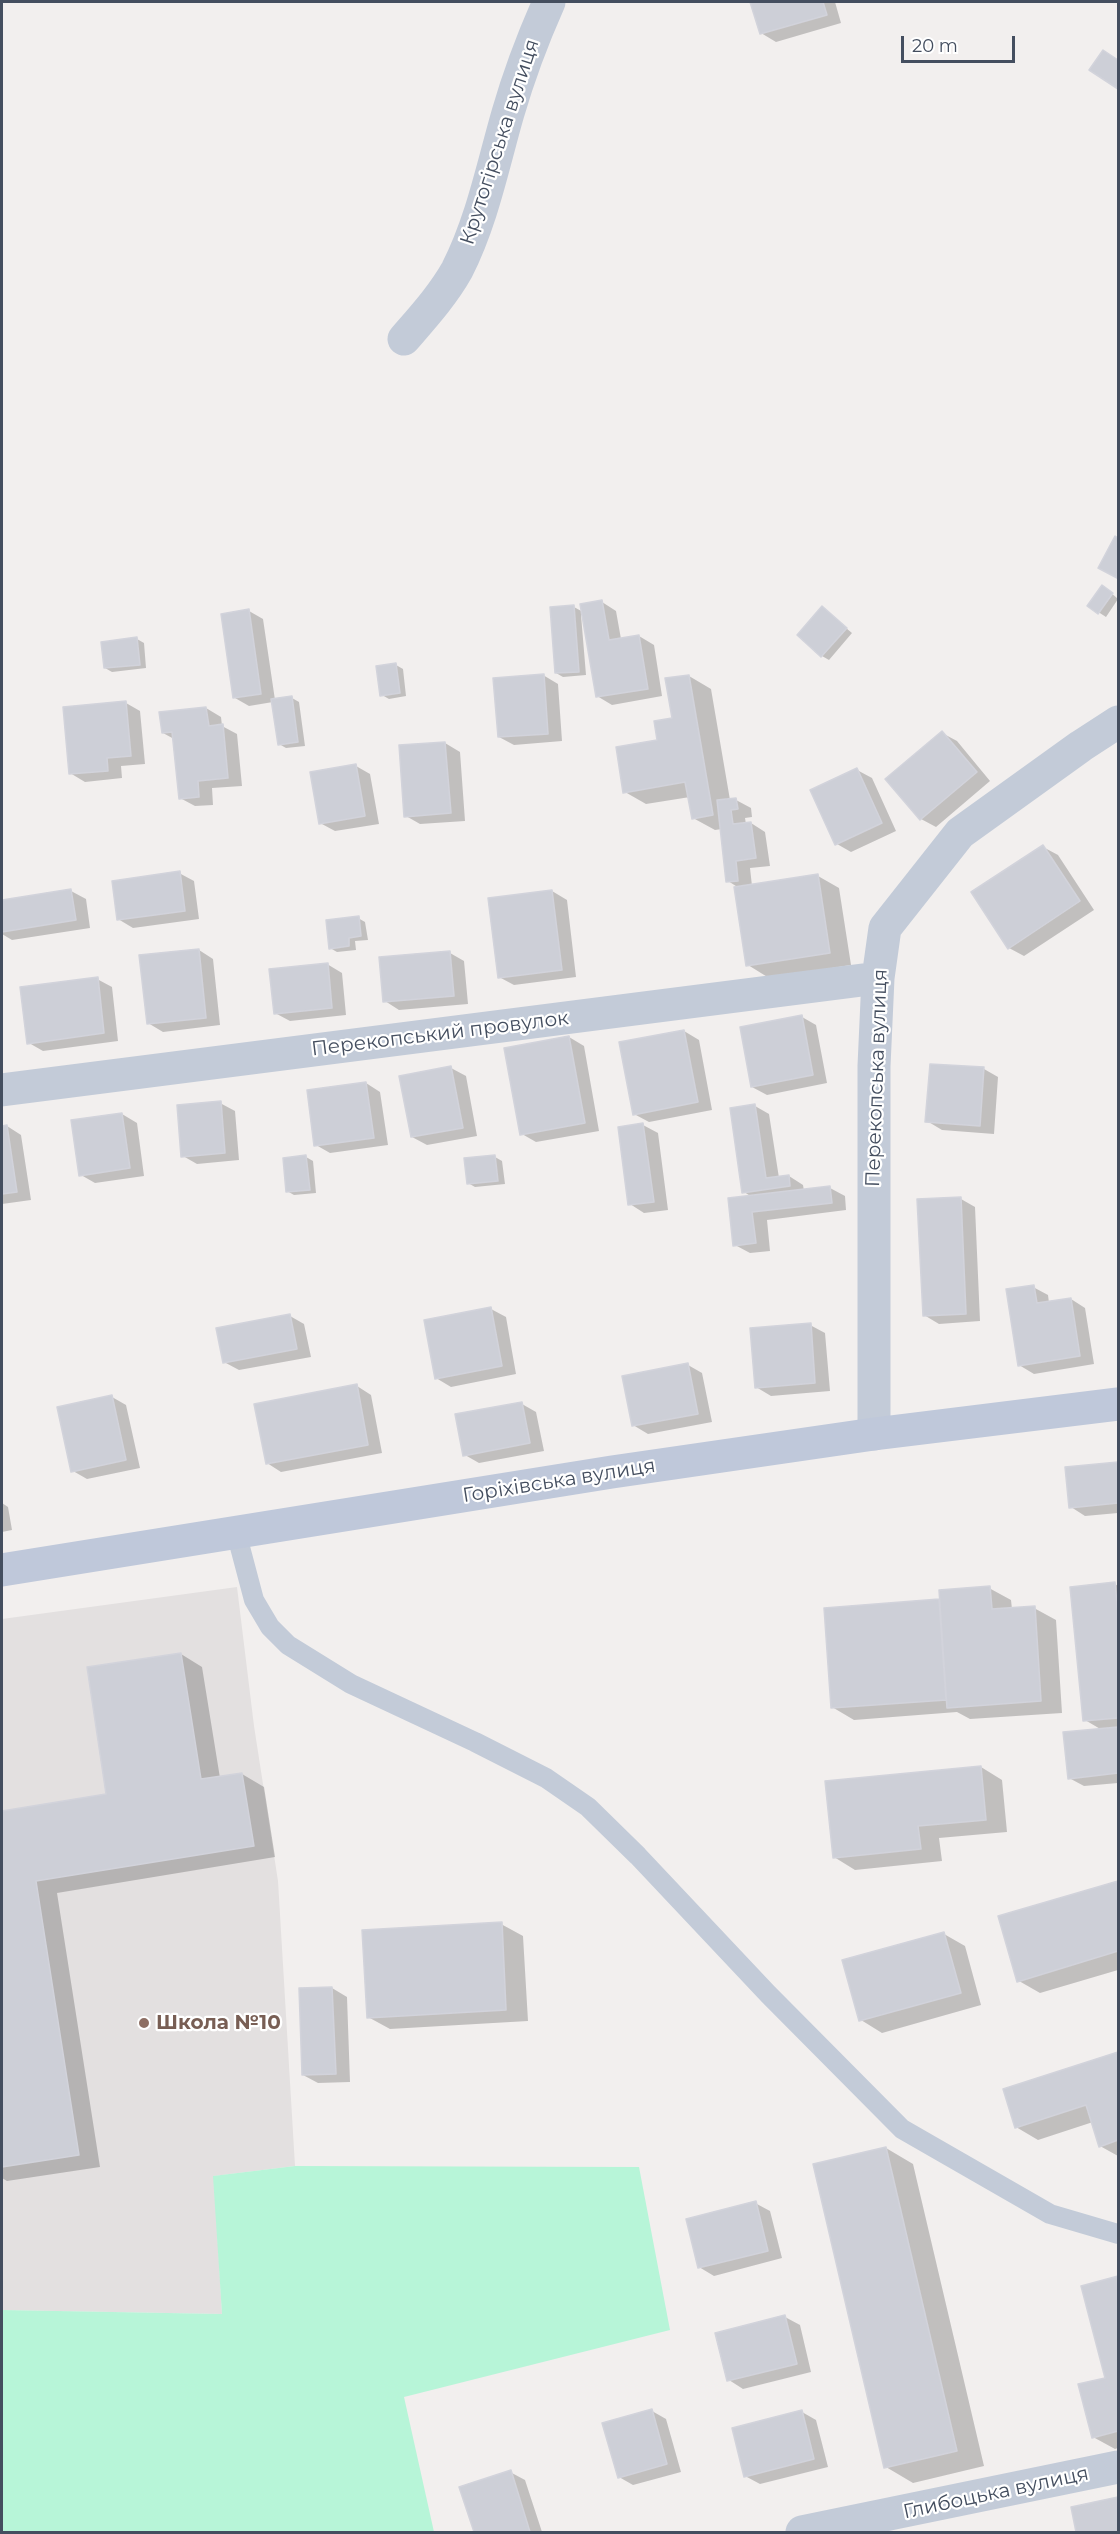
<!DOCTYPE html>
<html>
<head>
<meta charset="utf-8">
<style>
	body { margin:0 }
	#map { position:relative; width:1120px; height:2534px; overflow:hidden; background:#f2efee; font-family:Montserrat,sans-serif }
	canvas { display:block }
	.frame { position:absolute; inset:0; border:3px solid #444e5f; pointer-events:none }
	.scale { position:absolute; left:901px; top:36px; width:114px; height:27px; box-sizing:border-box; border:3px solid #444e5f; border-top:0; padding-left:8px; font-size:18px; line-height:21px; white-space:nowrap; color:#444e5f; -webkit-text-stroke:4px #fff; paint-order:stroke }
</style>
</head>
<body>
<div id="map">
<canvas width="1120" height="2534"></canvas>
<div class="frame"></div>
<div class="scale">20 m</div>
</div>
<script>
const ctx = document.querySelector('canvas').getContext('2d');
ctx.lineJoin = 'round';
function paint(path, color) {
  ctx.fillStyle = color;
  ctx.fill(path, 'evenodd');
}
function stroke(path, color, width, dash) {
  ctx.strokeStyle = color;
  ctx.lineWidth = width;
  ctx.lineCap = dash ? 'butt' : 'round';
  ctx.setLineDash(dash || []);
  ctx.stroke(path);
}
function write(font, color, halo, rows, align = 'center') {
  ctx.font = font + ' Montserrat,sans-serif';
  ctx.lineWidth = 4.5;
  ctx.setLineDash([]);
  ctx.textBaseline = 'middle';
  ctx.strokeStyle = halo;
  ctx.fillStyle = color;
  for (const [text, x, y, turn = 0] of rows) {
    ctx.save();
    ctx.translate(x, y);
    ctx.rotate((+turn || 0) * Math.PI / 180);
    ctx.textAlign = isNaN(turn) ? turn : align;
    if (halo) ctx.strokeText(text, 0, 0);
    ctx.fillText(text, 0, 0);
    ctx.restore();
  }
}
paint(new Path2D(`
	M 237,1587 L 254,1726 L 278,1881 L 295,2166 L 214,2176 L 222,2314 L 2,2310 L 2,1619 Z`), '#e3e0e0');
paint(new Path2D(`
	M 295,2166 L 639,2167 L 670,2330 L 404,2397 L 434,2532 L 2,2532 L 2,2310 L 222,2314 L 213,2176 Z`), '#b7f5d8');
paint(new Path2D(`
	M 752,2 L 835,2 L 841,23 L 776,42 L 761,33 Z
	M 1116,538 L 1118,540 L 1118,578 L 1100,568 Z
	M 1109,591 L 1118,599 L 1106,617 L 1089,606 Z
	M 602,602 L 616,611 L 621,639 L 639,636 L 654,645 L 662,696 L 612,705 L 597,696 L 583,615 L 581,615 L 586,675 L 563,677 L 556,673 L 574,607 L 583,612 Z
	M 822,608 L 852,633 L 829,660 L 822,656 Z
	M 249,611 L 263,619 L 275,700 L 292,698 L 299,702 L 305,746 L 286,748 L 279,744 L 273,702 L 249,706 L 235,698 Z
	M 137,639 L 144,643 L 146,668 L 112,672 L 105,668 Z
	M 396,665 L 403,669 L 406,696 L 389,699 L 382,695 Z
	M 543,675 L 558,684 L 562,741 L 514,745 L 499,737 Z
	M 689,676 L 711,689 L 730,800 L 736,800 L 751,808 L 752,817 L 745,818 L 746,824 L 751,823 L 765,832 L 770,866 L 750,868 L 752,886 L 818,876 L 839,888 L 851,965 L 769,978 L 748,965 L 739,888 L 728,881 L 722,829 L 715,830 L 693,818 L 690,797 L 646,804 L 625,792 L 674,720 Z
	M 126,703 L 140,711 L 145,764 L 121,766 L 122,778 L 85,782 L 70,773 Z
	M 206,708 L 221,717 L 222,726 L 237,734 L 242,786 L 212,788 L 213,805 L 195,806 L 180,798 L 174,739 L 163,733 Z
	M 942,733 L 957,741 L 990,781 L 936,827 L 921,819 Z
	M 445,743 L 460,752 L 465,821 L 420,824 L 406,816 Z
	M 356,766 L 370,774 L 379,824 L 335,831 L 320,823 Z
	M 857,770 L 872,778 L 896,831 L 851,852 L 837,844 Z
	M 1043,847 L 1058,855 L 1094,910 L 1024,956 L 1009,948 Z
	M 179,873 L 194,881 L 199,919 L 133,928 L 118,919 Z
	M 71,891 L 86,899 L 90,928 L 12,940 L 2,934 L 2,902 Z
	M 552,891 L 567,900 L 576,977 L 514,985 L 499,977 Z
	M 358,918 L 365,922 L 368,940 L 355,941 L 356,950 L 337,952 L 330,948 Z
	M 199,950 L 213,959 L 220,1025 L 163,1032 L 148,1023 Z
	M 450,953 L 464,961 L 468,1004 L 399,1010 L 385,1001 Z
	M 327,964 L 342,973 L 346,1015 L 290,1021 L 275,1013 Z
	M 97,979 L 112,987 L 118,1041 L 43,1051 L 29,1043 Z
	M 802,1017 L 816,1025 L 827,1083 L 767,1095 L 752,1087 Z
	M 684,1031 L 699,1040 L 712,1110 L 649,1122 L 634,1114 Z
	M 569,1037 L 584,1046 L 599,1131 L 536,1142 L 522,1134 Z
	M 451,1068 L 466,1076 L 477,1136 L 427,1145 L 412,1137 Z
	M 984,1069 L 998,1077 L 994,1134 L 942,1130 L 927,1121 Z
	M 366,1083 L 380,1092 L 388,1145 L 330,1153 L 316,1145 Z
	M 220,1103 L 235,1111 L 239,1160 L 197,1164 L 183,1156 Z
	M 755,1106 L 769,1114 L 779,1178 L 789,1176 L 803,1185 L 804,1191 L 830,1188 L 845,1196 L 846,1210 L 767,1220 L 770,1251 L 750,1253 L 735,1245 L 752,1197 L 744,1192 Z
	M 122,1114 L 137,1123 L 144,1176 L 95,1183 L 81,1175 Z
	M 643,1125 L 658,1133 L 668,1210 L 644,1213 L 630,1204 Z
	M 7,1126 L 21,1135 L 31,1200 L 2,1204 L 2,1127 Z
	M 306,1157 L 313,1161 L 316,1193 L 294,1195 L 287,1191 Z
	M 495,1157 L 502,1161 L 505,1184 L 475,1187 L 468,1183 Z
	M 961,1199 L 975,1207 L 980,1321 L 939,1324 L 924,1315 Z
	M 1033,1287 L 1048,1295 L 1049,1303 L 1071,1299 L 1085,1308 L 1094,1364 L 1034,1374 L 1019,1365 Z
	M 491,1309 L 506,1317 L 516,1374 L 451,1387 L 436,1378 Z
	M 290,1316 L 304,1324 L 311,1357 L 239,1370 L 224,1362 Z
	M 810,1325 L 825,1333 L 830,1391 L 771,1396 L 756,1387 Z
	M 688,1365 L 702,1373 L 712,1422 L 648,1434 L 633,1425 Z
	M 357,1386 L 371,1395 L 382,1453 L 281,1472 L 267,1463 Z
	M 112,1397 L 126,1405 L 140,1468 L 87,1479 L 73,1471 Z
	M 522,1404 L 536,1412 L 544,1451 L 479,1463 L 465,1455 Z
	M 1118,1464 L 1118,1513 L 1085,1516 L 1071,1507 L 1067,1469 Z
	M 2,1503 L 8,1507 L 12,1530 L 2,1532 Z
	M 1115,1584 L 1118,1586 L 1118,1783 L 1084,1786 L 1069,1778 L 1102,1730 L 1085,1720 Z
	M 989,1588 L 1011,1600 L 1012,1609 L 1034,1608 L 1056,1620 L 1062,1713 L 970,1719 L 957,1712 L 854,1720 L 832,1707 L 825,1609 L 941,1601 Z
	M 181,1654 L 202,1667 L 220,1778 L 242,1774 L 264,1787 L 275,1857 L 57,1893 L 100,2167 L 7,2181 L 2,2178 L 2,1813 L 108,1795 Z
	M 981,1767 L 1002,1780 L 1007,1832 L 939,1838 L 942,1861 L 855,1870 L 834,1857 Z
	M 1118,1882 L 1118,1970 L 1040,1993 L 1019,1981 L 1000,1917 Z
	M 501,1924 L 523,1936 L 528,2021 L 390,2029 L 368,2017 Z
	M 944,1934 L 965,1946 L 981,2005 L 882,2033 L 861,2020 Z
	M 332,1988 L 347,1997 L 350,2082 L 318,2083 L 303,2075 Z
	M 1118,2053 L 1118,2156 L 1100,2146 L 1093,2122 L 1038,2140 L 1016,2127 L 1004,2090 Z
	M 886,2148 L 913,2164 L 984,2466 L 913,2483 L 886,2467 Z
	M 755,2203 L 770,2211 L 782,2258 L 714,2276 L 699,2267 Z
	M 1118,2278 L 1118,2448 L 1115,2449 L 1093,2437 L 1106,2379 L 1082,2287 Z
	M 785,2317 L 800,2325 L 811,2372 L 743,2389 L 729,2380 Z
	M 652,2411 L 666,2419 L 681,2472 L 633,2485 L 619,2477 Z
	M 802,2412 L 816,2420 L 828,2467 L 760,2484 L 745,2476 Z
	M 510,2472 L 525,2480 L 542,2532 L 475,2532 L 461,2488 Z
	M 1118,2498 L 1118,2532 L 1078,2532 L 1072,2508 Z`), '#0003');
const building = new Path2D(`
	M 750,2 L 823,2 L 827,15 L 760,34 Z
	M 1103,50 L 1118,60 L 1118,89 L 1089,70 Z
	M 1115,536 L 1118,538 L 1117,578 L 1098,568 Z
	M 1102,585 L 1113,593 L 1098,614 L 1087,606 Z
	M 602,600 L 609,640 L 639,635 L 648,689 L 596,697 L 580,604 Z
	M 574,605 L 579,672 L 555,673 L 550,607 Z
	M 822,606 L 847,628 L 821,657 L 797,635 Z
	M 249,609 L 261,694 L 233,698 L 221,614 Z
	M 137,637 L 140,665 L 104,668 L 101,642 Z
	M 396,663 L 400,693 L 380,696 L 376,666 Z
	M 544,674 L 548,734 L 498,737 L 493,678 Z
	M 689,675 L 713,815 L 692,819 L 685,782 L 623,793 L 616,747 L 657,740 L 654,721 L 672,718 L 665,678 Z
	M 292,696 L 298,742 L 278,745 L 271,699 Z
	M 126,701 L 131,756 L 107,758 L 108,771 L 69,774 L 63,707 Z
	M 206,707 L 209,726 L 223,724 L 228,778 L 198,781 L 199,797 L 179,799 L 172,732 L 162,733 L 159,712 Z
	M 942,731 L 977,772 L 920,820 L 885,779 Z
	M 445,742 L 451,813 L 404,817 L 399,745 Z
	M 356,764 L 365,816 L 319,824 L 310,772 Z
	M 857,768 L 882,823 L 835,845 L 810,790 Z
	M 736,798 L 738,809 L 731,810 L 733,824 L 751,822 L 756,858 L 736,861 L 738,881 L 726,882 L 717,800 Z
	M 1043,845 L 1080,901 L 1008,949 L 971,892 Z
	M 180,871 L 185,911 L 117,920 L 112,881 Z
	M 818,874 L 830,953 L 746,966 L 734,887 Z
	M 71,889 L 76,920 L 2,932 L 2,900 Z
	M 552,890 L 562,970 L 498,978 L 488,898 Z
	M 359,916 L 361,936 L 349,938 L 349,946 L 329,949 L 326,920 Z
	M 199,949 L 206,1018 L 147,1024 L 139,955 Z
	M 450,951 L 454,996 L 383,1002 L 379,957 Z
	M 328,963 L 332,1008 L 274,1014 L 269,969 Z
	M 98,977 L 104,1033 L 27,1044 L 20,987 Z
	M 802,1015 L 813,1075 L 751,1087 L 740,1027 Z
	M 684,1030 L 698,1102 L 633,1115 L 619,1042 Z
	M 569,1036 L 585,1123 L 520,1135 L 504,1048 Z
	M 930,1064 L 984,1067 L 980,1126 L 925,1122 Z
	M 451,1066 L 463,1128 L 411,1137 L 399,1076 Z
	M 366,1082 L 374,1138 L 314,1146 L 307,1090 Z
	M 221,1101 L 225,1153 L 181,1157 L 177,1105 Z
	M 755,1104 L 766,1178 L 789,1175 L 790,1186 L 742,1193 L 730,1108 Z
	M 122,1113 L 130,1168 L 79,1176 L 71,1120 Z
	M 643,1123 L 654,1202 L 628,1205 L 618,1127 Z
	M 7,1125 L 17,1192 L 2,1194 L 2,1126 Z
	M 306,1155 L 310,1190 L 286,1192 L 283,1158 Z
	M 495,1155 L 498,1181 L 467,1184 L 464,1158 Z
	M 830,1186 L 832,1203 L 752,1212 L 756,1243 L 733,1246 L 728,1198 Z
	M 961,1197 L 966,1314 L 923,1316 L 917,1199 Z
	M 1034,1285 L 1037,1303 L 1071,1298 L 1080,1356 L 1018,1366 L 1006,1289 Z
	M 491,1307 L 502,1366 L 435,1379 L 424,1320 Z
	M 290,1314 L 297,1349 L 223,1363 L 216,1328 Z
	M 811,1323 L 815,1383 L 755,1388 L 750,1328 Z
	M 688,1363 L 698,1414 L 632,1426 L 622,1376 Z
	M 357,1384 L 368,1445 L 266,1464 L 254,1404 Z
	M 112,1395 L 126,1460 L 71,1472 L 57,1407 Z
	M 522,1402 L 530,1443 L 463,1456 L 455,1414 Z
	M 1118,1462 L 1118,1503 L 1069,1508 L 1065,1467 Z
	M 1115,1582 L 1118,1614 L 1118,1718 L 1083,1721 L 1070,1587 Z
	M 990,1586 L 992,1609 L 1035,1606 L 1041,1701 L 947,1708 L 939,1590 Z
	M 939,1599 L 946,1700 L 831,1708 L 824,1608 Z
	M 181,1653 L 201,1779 L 242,1773 L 254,1846 L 36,1881 L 79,2155 L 2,2167 L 2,1811 L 106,1794 L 87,1667 Z
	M 1118,1727 L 1118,1773 L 1068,1779 L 1063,1732 Z
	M 981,1766 L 986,1820 L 918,1826 L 921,1849 L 833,1858 L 825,1781 Z
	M 1118,1881 L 1118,1951 L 1017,1982 L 998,1916 Z
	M 502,1922 L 506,2010 L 367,2018 L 362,1930 Z
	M 944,1932 L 961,1993 L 859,2021 L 842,1960 Z
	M 332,1987 L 336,2074 L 302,2075 L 299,1988 Z
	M 1118,2052 L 1118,2140 L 1099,2147 L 1086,2105 L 1015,2128 L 1003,2089 Z
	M 886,2147 L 957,2451 L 884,2468 L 813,2164 Z
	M 756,2201 L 768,2251 L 698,2268 L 686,2219 Z
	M 1118,2276 L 1118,2431 L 1092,2438 L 1078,2384 L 1105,2378 L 1081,2286 Z
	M 785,2315 L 797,2364 L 727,2381 L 715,2333 Z
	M 652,2409 L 667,2464 L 618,2478 L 602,2423 Z
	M 802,2410 L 814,2459 L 744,2477 L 732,2428 Z
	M 511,2470 L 530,2532 L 474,2532 L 459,2487 Z
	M 1118,2497 L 1118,2532 L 1076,2532 L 1071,2507 Z`);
paint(building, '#cdcfd7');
stroke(building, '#d2d3db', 1.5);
stroke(new Path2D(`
	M 236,1532 L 254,1600 L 270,1627 L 288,1645 L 351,1684 L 475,1742 L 546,1778 L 588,1807 L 638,1856 L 768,1994 L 902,2129 L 1050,2214 L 1118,2234`), '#c3cbd8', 20);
stroke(new Path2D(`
	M 404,339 C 423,317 443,295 457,270 C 482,221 493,165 508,113 C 519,75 533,38 549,2
	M 2,1090 L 878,978
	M 874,1434 L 874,1066 L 878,978 L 885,928 L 960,833 L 1081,746 L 1118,722
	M 802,2532 L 1118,2467`), '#c3cbd8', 33);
stroke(new Path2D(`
	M 2,1570 L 612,1472 L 874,1434 L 1118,1404`), '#bfc8da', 33);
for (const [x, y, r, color] of [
	[144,2023,6,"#8d6e63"]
]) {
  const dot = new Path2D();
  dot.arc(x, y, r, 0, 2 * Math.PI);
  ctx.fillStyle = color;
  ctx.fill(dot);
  stroke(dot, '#fff', 2);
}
write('20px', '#444e5f', '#fff', [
	["Крутогірська вулиця",500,142,-72],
	["Перекопський провулок",440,1034,-7],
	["Перекопська вулиця",877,1078,-88],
	["Горіхівська вулиця",559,1481,-9],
	["Глибоцька вулиця",996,2493,-12]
]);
write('bold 20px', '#785e54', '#fff', [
	["Школа №10",156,2023]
], 'left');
</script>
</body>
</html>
